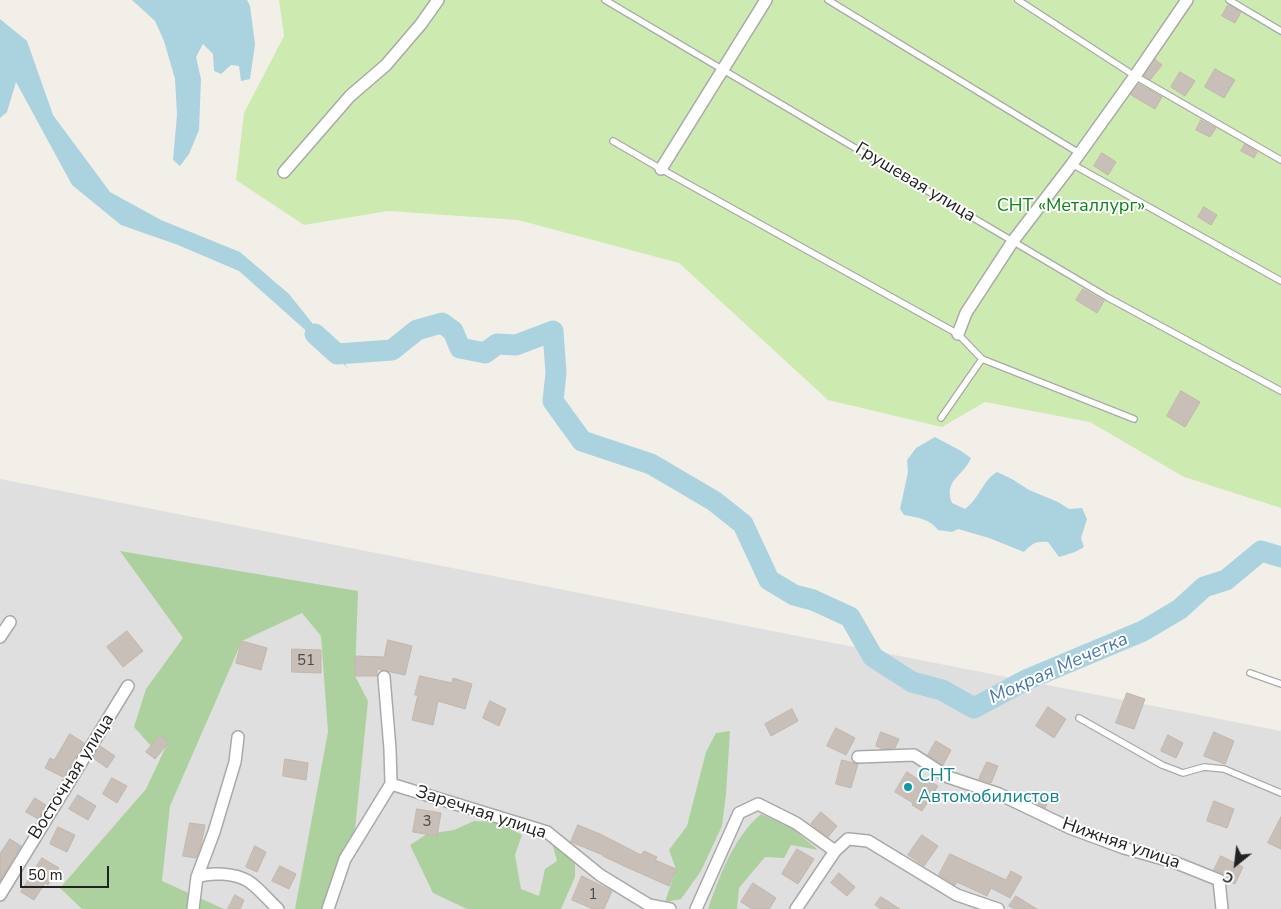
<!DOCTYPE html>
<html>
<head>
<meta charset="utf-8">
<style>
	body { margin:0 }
	#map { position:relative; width:1281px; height:909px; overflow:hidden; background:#f2efe9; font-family:"Nunito Sans",sans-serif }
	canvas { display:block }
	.north { position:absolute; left:1211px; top:839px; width:50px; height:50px; -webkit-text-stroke:4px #fff; paint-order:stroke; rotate:209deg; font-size:14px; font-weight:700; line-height:20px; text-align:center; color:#222 }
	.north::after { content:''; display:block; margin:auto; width:18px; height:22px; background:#222; clip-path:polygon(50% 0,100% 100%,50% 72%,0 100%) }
	.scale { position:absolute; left:20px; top:866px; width:89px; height:22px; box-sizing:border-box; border:2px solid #222; border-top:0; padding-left:6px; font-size:15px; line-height:18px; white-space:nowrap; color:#222; -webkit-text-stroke:4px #fff; paint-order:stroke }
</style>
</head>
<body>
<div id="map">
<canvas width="1281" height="909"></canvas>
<div class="north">С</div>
<div class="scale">50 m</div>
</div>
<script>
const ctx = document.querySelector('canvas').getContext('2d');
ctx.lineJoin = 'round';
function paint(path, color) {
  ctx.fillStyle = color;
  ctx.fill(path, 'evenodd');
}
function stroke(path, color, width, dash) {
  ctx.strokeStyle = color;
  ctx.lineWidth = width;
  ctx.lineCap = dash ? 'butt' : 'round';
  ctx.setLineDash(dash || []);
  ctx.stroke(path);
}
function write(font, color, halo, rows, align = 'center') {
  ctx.font = font + ' "Nunito Sans",sans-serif';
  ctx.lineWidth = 4;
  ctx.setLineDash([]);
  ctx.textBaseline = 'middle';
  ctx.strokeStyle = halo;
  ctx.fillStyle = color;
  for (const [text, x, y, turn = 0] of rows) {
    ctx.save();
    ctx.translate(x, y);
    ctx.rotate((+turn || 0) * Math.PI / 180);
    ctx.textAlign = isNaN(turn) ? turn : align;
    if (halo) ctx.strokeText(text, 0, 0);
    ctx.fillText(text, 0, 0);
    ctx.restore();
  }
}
paint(new Path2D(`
	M 0,479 L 1281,731 L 1281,909 L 0,909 Z`), '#e0dfdf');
paint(new Path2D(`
	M 279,0 L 1281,0 L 1281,508 L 1184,477 L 1090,422 L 985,402 L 942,427 L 828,400 L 679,263 L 518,220 L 388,211 L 304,225 L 236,180 L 244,113 L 284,36 Z`), '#cdebb0');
paint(new Path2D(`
	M 120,551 L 358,591 L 355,676 L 368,701 L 355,829 L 328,909 L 295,909 L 328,732 L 321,636 L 302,613 L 242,641 L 170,806 L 162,881 L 224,909 L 82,909 L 60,888 L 146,789 L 168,742 L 160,735 L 151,746 L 134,727 L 146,689 L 183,638 Z
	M 730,731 L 726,794 L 722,826 L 701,871 L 681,899 L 665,902 L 676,869 L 669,850 L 687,826 L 706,752 L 716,733 Z
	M 761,814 L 792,828 L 818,850 L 791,845 L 784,858 L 765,857 L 739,888 L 737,909 L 708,909 C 720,875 733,838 761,814 Z
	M 474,821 L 499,822 L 522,835 L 515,855 L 521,889 L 539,896 L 545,869 L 557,861 L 553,846 L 575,854 L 575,877 L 561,909 L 467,909 L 433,893 L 410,845 L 427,834 L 454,830 Z`), '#add19e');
paint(new Path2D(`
	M 132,0 L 247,0 L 250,6 L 255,44 L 250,79 L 241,81 L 239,66 L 231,65 L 221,74 L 214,71 L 213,54 L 203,44 L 196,57 L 201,79 L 199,130 L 189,154 L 180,166 L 173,160 L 177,115 L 175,79 L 164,41 L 155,21 Z
	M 0,19 L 27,41 L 53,115 L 110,192 L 161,220 L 240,252 L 289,294 L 349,369 L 239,271 L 178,245 L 121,225 L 72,185 L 16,82 L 7,112 L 0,118 Z
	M 935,437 L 961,451 L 971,458 C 963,477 943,480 952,503 L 965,509 C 980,498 982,481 997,472 L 1012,479 L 1029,490 L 1058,502 L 1069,509 L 1082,508 L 1087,519 L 1081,538 L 1084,547 L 1075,552 L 1059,557 L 1048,542 C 1036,541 1031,544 1024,552 L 989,538 L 958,529 L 952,532 L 938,530 C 930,519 917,517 904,515 L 900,509 L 908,472 L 907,460 L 916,448 Z`), '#aad3df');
stroke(new Path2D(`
	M 315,334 L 337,354 L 392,350 L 417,330 L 442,323 L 453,331 L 460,348 L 485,353 L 497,344 L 516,345 L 553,331 L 556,373 L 553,401 L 582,441 L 651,464 L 714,501 L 743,524 L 769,580 L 794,595 L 813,600 L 850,617 L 873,657 L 912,682 L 942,690 L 974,708 L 1026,680 L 1143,631 L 1180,609 L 1204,587 L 1226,580 L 1261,551 L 1281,557`), '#aad3df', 21);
const building = new Path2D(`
	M 1228,5 L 1241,12 L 1235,23 L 1222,16 Z
	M 1155,59 L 1162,65 L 1150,80 L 1144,76 Z
	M 1215,69 L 1235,80 L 1224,98 L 1205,87 Z
	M 1180,72 L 1195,81 L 1185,96 L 1171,87 Z
	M 1139,84 L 1162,97 L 1155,109 L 1131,95 Z
	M 1201,120 L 1216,128 L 1210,137 L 1196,130 Z
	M 1245,144 L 1257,152 L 1254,158 L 1241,151 Z
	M 1102,153 L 1116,162 L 1108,175 L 1094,166 Z
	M 1204,207 L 1217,215 L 1211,225 L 1198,217 Z
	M 1083,289 L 1104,301 L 1097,313 L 1076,300 Z
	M 1181,391 L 1200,402 L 1185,427 L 1167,416 Z
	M 127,631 L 143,651 L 123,667 L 107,647 Z
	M 388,640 L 412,646 L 405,675 L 377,669 L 377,676 L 355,676 L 355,656 L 384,657 Z
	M 242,641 L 267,648 L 261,670 L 236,663 Z
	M 292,649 L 321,650 L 321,673 L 292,672 Z
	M 420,676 L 452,683 L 453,678 L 472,684 L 465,709 L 438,701 L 433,725 L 412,720 L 418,695 L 415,695 Z
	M 1127,693 L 1145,699 L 1134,729 L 1116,723 Z
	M 490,701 L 506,709 L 499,726 L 483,718 Z
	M 1048,707 L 1066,719 L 1054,738 L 1036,726 Z
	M 792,709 L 798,721 L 771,736 L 765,724 Z
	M 836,728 L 855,738 L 846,755 L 827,746 Z
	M 881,732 L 899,739 L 895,748 L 883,749 L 876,746 Z
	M 1214,732 L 1234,741 L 1225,764 L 1204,756 Z
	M 70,734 L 84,743 L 63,777 L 45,768 L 50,758 L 54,760 Z
	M 160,735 L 169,742 L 155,759 L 146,752 Z
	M 1168,735 L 1183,743 L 1176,758 L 1161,751 Z
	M 936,741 L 951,750 L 943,765 L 928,755 Z
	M 100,746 L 115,756 L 107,768 L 93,758 Z
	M 285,759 L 308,763 L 306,780 L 283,776 Z
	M 842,760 L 858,764 L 851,788 L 836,784 Z
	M 987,762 L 998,766 L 991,783 L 979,779 Z
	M 907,772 L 925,784 L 928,780 L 938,786 L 922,811 L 912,805 L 913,803 L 895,792 Z
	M 112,778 L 127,786 L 117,803 L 103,794 Z
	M 1037,791 L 1050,798 L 1045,808 L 1032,801 Z
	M 78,795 L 96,806 L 88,820 L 69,809 Z
	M 35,798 L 46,805 L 38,819 L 26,812 Z
	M 1214,801 L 1234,809 L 1227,828 L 1207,821 Z
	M 417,809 L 441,813 L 437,836 L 413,832 Z
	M 821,812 L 837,826 L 828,837 L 811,824 Z
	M 1281,817 L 1281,849 L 1268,843 Z
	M 190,823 L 205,825 L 201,845 L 196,858 L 183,856 Z
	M 578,825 L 600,834 L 641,855 L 644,851 L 657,857 L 655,860 L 676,869 L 669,886 L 624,866 L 603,856 L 603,855 L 571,842 Z
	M 58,827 L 75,835 L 67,852 L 50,844 Z
	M 922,835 L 938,846 L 924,866 L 908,855 Z
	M 10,839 L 21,846 L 0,881 L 0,854 Z
	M 255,846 L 266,852 L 257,872 L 246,867 Z
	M 797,849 L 814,859 L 798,884 L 782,874 Z
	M 950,854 L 1006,880 L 1011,871 L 1022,877 L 1010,898 L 991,888 L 987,896 L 957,882 L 955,885 L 939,875 Z
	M 1221,856 L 1243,867 L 1235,884 L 1227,880 L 1222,873 L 1214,870 Z
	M 42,858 L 59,868 L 48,885 L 45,883 L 34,900 L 21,892 Z
	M 280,866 L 296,874 L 289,889 L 272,881 Z
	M 839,873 L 855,887 L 847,896 L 831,883 Z
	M 582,876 L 612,891 L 604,909 L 593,909 L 572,900 Z
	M 753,883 L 776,898 L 769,909 L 752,909 L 741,902 Z
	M 235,895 L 244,900 L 240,909 L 228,909 Z
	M 1016,896 L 1037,909 L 1015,909 L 1009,906 Z
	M 881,897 L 900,909 L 881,909 L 875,905 Z`);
paint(building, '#c7bfb8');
stroke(building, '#c4b6ab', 1);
const lane = new Path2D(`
	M 605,0 L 1107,297 L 1281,391
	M 828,0 L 1079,153
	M 1018,0 L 1135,76 L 1281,160
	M 1229,0 L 1281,31
	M 613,141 L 661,169 L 958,334 L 982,359 L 1134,419
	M 1072,164 L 1281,281
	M 941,418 L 982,359
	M 1250,673 L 1281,684
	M 1079,718 L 1162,765 L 1183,773 L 1204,767 L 1224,769 L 1281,793`);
const street = new Path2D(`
	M 661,169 L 766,0
	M 284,172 L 350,96 L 386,65 L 421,24 L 438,0
	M 958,334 L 966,313 L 1013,241 L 1072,164 L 1135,76 L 1187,0
	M 0,637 L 10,622
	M 858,757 L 914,755 L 948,777 L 999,794 L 1070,828 L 1124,848 L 1174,862 L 1219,880 L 1222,909
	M 391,784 L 547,832 L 600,875 L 649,905 L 670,909
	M 197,877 C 211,872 235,873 248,881 C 258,887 269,901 278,909
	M 0,895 L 128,686
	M 193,909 L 197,877 L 214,832 L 235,762 L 238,737
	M 328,909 L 345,859 L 391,784 L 390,749 L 384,677
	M 696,909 L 739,813 L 758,804 L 796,823 L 835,851
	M 796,909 L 835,851 L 848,839 L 868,841 L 957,895 L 998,909`);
stroke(lane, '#a9a9a9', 8);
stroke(street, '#a9a9a9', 14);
stroke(lane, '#fff', 5.5);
stroke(street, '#fff', 11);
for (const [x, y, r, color] of [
	[908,787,5,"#0f9aa8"]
]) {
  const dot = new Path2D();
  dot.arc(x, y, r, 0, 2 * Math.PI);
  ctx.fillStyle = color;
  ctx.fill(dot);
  stroke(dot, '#fff', 2);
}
write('15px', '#4b4948', null, [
	["51",306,661],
	["3",427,822],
	["1",593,895]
]);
write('18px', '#222', '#fff', [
	["Грушевая улица",915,183,31],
	["Восточная улица",72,777,-58],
	["Заречная улица",481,813,18],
	["Нижняя улица",1121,844,19]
]);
write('18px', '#0c8416', '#fff', [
	["СНТ «Металлург»",1071,207]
]);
write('18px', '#0d838f', '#fff', [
	["СНТ",918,777],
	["Автомобилистов",918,798]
], 'left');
write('italic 19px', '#4a7aab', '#fff', [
	["Мокрая Мечетка",1059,669,-24]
]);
</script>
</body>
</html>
